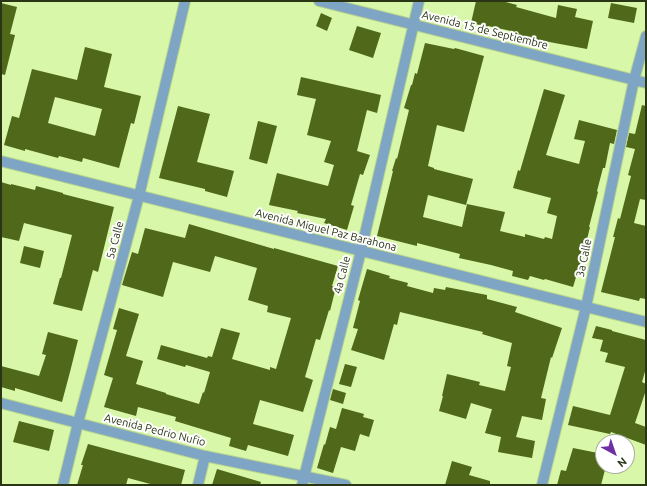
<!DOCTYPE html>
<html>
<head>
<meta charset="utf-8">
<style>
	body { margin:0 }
	#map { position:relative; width:647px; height:486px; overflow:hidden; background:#d8f7a8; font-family:Ubuntu,sans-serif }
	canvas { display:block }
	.frame { position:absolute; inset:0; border:2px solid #293515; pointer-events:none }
	.north { position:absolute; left:595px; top:434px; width:40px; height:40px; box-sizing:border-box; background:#fff; border:1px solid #a9aea1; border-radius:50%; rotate:140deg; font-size:11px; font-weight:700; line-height:16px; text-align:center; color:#293515 }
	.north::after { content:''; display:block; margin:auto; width:14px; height:18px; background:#702fa4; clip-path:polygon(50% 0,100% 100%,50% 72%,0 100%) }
</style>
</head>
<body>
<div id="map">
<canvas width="647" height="486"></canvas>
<div class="frame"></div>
<div class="north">N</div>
</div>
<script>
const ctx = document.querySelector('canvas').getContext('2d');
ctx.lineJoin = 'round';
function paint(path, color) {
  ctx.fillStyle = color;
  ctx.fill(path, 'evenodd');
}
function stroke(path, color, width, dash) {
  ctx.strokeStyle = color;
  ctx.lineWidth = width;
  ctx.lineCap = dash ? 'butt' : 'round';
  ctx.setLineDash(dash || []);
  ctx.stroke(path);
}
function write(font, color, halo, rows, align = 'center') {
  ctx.font = font + ' Ubuntu,sans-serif';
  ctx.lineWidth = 4;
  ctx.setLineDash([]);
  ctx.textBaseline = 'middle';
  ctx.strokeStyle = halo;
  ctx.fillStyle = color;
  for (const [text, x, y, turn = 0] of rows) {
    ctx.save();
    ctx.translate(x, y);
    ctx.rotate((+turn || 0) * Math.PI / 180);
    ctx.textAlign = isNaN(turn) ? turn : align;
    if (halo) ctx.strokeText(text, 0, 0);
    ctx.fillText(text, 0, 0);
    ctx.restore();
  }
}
paint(new Path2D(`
	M 476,1 L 502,1 L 517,5 L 516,7 L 556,18 L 558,5 L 577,9 L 575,17 L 593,21 L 587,49 L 533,39 L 511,33 L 511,31 L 488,26 L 488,27 L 471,23 Z
	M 1,3 L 17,7 L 10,34 L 15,35 L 5,75 L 1,74 Z
	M 611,3 L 637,8 L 634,23 L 608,18 Z
	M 321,13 L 332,18 L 327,31 L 316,26 Z
	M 357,26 L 381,33 L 373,58 L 349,50 Z
	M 425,43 L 454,49 L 455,48 L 484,56 L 464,132 L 437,125 L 428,166 L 434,168 L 434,169 L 473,179 L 466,205 L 428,195 L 423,217 L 462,227 L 467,204 L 505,212 L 500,231 L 525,237 L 525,234 L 544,239 L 545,237 L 552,239 L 557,216 L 547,213 L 551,198 L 513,188 L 518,170 L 520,171 L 544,89 L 565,95 L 546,155 L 579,164 L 585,141 L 574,139 L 579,120 L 617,130 L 614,144 L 610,143 L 605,168 L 603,168 L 597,191 L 598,192 L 589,227 L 590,227 L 585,248 L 573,287 L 545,279 L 544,280 L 530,276 L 528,280 L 512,276 L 513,271 L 491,265 L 459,258 L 460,254 L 417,243 L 417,246 L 377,236 L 393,171 L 392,171 L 396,158 L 397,159 L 409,110 L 404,108 L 411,85 L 412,85 L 415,73 L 417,74 Z
	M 85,47 L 112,54 L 104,87 L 141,96 L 134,124 L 131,123 L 119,168 L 83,158 L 82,162 L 59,156 L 58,158 L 25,149 L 25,151 L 4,145 L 12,116 L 19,118 L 32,69 L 77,80 ZM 55,97 L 102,109 L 95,136 L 48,123 Z
	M 301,77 L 381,95 L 377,113 L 367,110 L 357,151 L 370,155 L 363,175 L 360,174 L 351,205 L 354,206 L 347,230 L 324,223 L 326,219 L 297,213 L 298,211 L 269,205 L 277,173 L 328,186 L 334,165 L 324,162 L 331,141 L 307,135 L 316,99 L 297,95 Z
	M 642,105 L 646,106 L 646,200 L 640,199 L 634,223 L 646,226 L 646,299 L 640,298 L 639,301 L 601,292 L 615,237 L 613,237 L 618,218 L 620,219 L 631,176 L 628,175 L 635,149 L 626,147 L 629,133 L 635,134 Z
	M 178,106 L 210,114 L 197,162 L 234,171 L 227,197 L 205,191 L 205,189 L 159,178 Z
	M 258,121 L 277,126 L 267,164 L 249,159 Z
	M 1,182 L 11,185 L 11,184 L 35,190 L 36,186 L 63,193 L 63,194 L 114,207 L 98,272 L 93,270 L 82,311 L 53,304 L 60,278 L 61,278 L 72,235 L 24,223 L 19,241 L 1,237 Z
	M 189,224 L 274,249 L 274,248 L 338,266 L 332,286 L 336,287 L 330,311 L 329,310 L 320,340 L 316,339 L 305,377 L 313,380 L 303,412 L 260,400 L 253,424 L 294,435 L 288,456 L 248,445 L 246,451 L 229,446 L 231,438 L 175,421 L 176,417 L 138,407 L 136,416 L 104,407 L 113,378 L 104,375 L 117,330 L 113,329 L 119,308 L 139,314 L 126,356 L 143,361 L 136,384 L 166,393 L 166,394 L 199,404 L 203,392 L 204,393 L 210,372 L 186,365 L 185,367 L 157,359 L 161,345 L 207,358 L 208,356 L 212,357 L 221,328 L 240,333 L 232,359 L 270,370 L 270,367 L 276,369 L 291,318 L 267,312 L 268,306 L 248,300 L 257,268 L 215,256 L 210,272 L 173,262 L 163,297 L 122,285 L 132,252 L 138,254 L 145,228 L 185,238 Z
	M 24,246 L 44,251 L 40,268 L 20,263 Z
	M 367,269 L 390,276 L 389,278 L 408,283 L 407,286 L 433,293 L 434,288 L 445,290 L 446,287 L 487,295 L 487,299 L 517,307 L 515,312 L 562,328 L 552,358 L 551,357 L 541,398 L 546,399 L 542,420 L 522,416 L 516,437 L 535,441 L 532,458 L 498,452 L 501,437 L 485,433 L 492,409 L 491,409 L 471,403 L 466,419 L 439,411 L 443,396 L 442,396 L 447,374 L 480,382 L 479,385 L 505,391 L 511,367 L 507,366 L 512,343 L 482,334 L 483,332 L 400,312 L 397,325 L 394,324 L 384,360 L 351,350 L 358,329 L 353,328 L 360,301 L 358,300 Z
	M 596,326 L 612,330 L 612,331 L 646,340 L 646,368 L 642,382 L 646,384 L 646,390 L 635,423 L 646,427 L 646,445 L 611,432 L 610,434 L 568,425 L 573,406 L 610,415 L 625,367 L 605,362 L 608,353 L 600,351 L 603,340 L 592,338 Z
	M 48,332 L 78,340 L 70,372 L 62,402 L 15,388 L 15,391 L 1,387 L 1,366 L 39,376 L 46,355 L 42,354 Z
	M 345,364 L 357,367 L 351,387 L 339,384 Z
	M 333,389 L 346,393 L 343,404 L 330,400 Z
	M 342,408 L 364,414 L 363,417 L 374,420 L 369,437 L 360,434 L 355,451 L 341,447 L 333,473 L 317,468 L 324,444 L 325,445 L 330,427 L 336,429 Z
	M 19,421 L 54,430 L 49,451 L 13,442 Z
	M 88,444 L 185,470 L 181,485 L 154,485 L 128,478 L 126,485 L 77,485 L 83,465 L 81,465 Z
	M 573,448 L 603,454 L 603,466 L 606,466 L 601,485 L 557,485 L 561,470 L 566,471 Z
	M 452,461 L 472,467 L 469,475 L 490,481 L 490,485 L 445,485 Z
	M 217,469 L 261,482 L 260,485 L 212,485 Z`), '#4f6819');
const minor = new Path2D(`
	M 319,1 L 646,83
	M 1,161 L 646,322
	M 1,403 L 205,456 L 346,485
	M 63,485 L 78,423 L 139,196 L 185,1
	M 198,485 L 205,456
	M 302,485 L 361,251 L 419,1
	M 542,485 L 586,307 L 634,80 L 646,36`);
stroke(minor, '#b8d48e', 12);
stroke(minor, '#7fa5c5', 10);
write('11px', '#293515', '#fff', [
	["Avenida 15 de Septiembre",485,30,14],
	["Avenida Miguel Paz Barahona",326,230,14],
	["5a Calle",115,240,-75],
	["3a Calle",584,258,-78],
	["4a Calle",342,275,-76],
	["Avenida Pedrio Nufio",155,430,14]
]);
</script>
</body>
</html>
